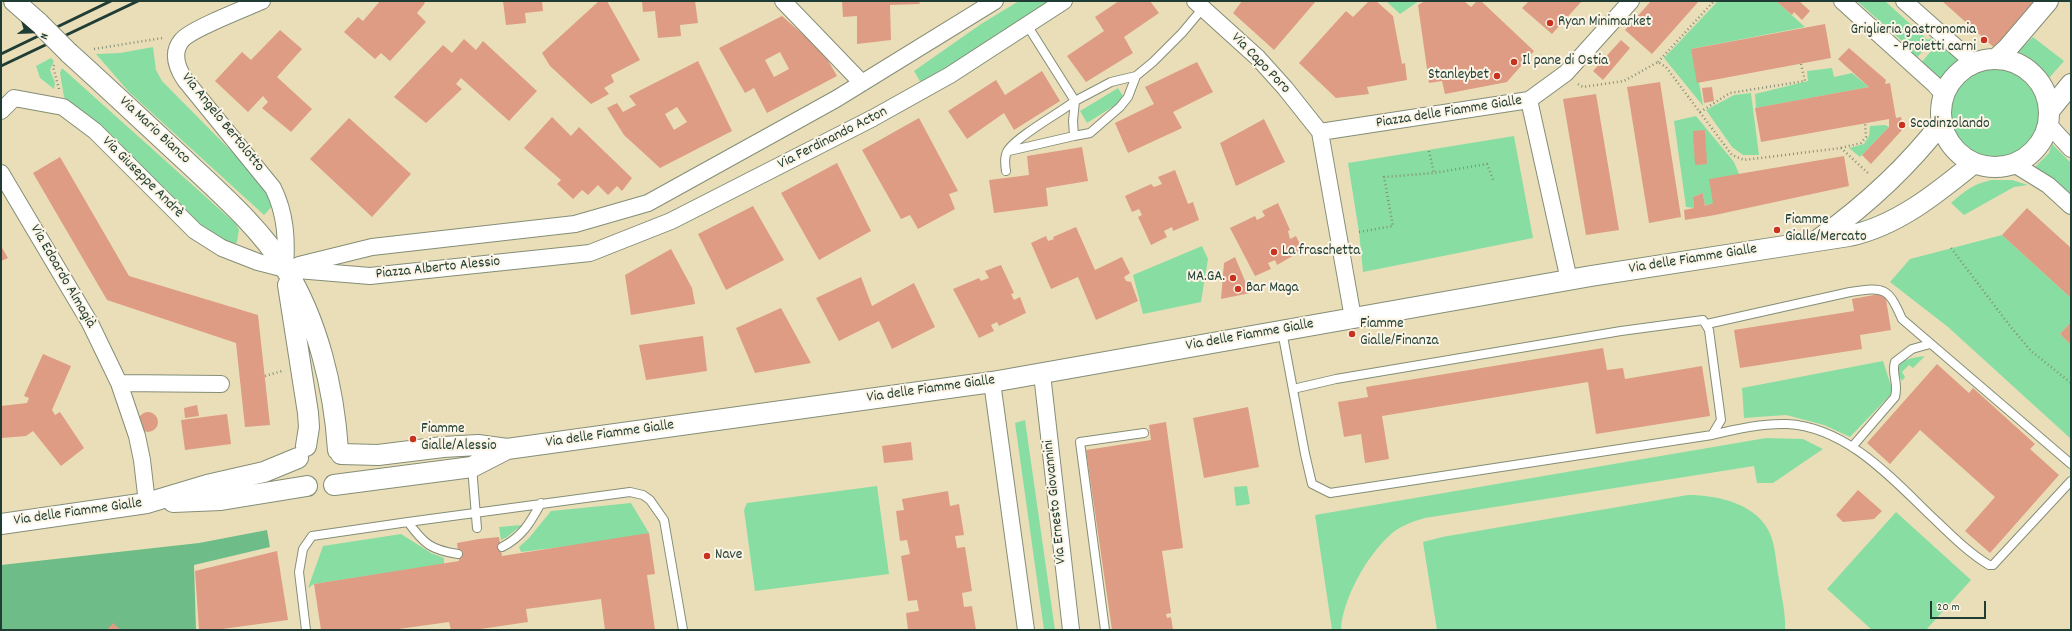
<!DOCTYPE html>
<html>
<head>
<meta charset="utf-8">
<style>
	body { margin:0 }
	#map { position:relative; width:2072px; height:631px; overflow:hidden; background:#eadeb9; font-family:Dekko,sans-serif }
	canvas { display:block }
	.frame { position:absolute; inset:0; border:2px solid #1f3d34; pointer-events:none }
	.north { position:absolute; left:12px; top:12px; width:40px; height:40px; -webkit-text-stroke:3px #fcf5e5; paint-order:stroke; rotate:109deg; font-size:11px; font-weight:700; line-height:16px; text-align:center; color:#1f3d34 }
	.north::after { content:''; display:block; margin:auto; width:14px; height:18px; background:#1f3d34; clip-path:polygon(50% 0,100% 100%,50% 72%,0 100%) }
	.scale { position:absolute; left:1930px; top:601px; width:56px; height:18px; box-sizing:border-box; border:2px solid #1f3d34; border-top:0; padding-left:5px; font-size:12px; line-height:14px; white-space:nowrap; color:#1f3d34; -webkit-text-stroke:3px #fcf5e5; paint-order:stroke }
</style>
</head>
<body>
<div id="map">
<canvas width="2072" height="631"></canvas>
<div class="frame"></div>
<div class="north">N</div>
<div class="scale">20 m</div>
</div>
<script>
const ctx = document.querySelector('canvas').getContext('2d');
ctx.lineJoin = 'round';
function paint(path, color) {
  ctx.fillStyle = color;
  ctx.fill(path, 'evenodd');
}
function stroke(path, color, width, dash) {
  ctx.strokeStyle = color;
  ctx.lineWidth = width;
  ctx.lineCap = dash ? 'butt' : 'round';
  ctx.setLineDash(dash || []);
  ctx.stroke(path);
}
function write(font, color, halo, rows, align = 'center') {
  ctx.font = font + ' Dekko,sans-serif';
  ctx.lineWidth = 4;
  ctx.setLineDash([]);
  ctx.textBaseline = 'middle';
  ctx.strokeStyle = halo;
  ctx.fillStyle = color;
  for (const [text, x, y, turn = 0] of rows) {
    ctx.save();
    ctx.translate(x, y);
    ctx.rotate((+turn || 0) * Math.PI / 180);
    ctx.textAlign = isNaN(turn) ? turn : align;
    if (halo) ctx.strokeText(text, 0, 0);
    ctx.fillText(text, 0, 0);
    ctx.restore();
  }
}
paint(new Path2D(`
	M 1019,1 L 1052,1 L 922,85 L 914,71 L 981,24 Z
	M 1386,1 L 1419,1 L 1400,14 Z
	M 1718,1 L 1776,1 L 1805,27 L 1691,49 C 1695,68 1701,87 1703,106 L 1664,58 Z
	M 1857,1 L 1885,1 L 1928,40 L 1933,37 L 1934,38 L 1915,60 L 1912,59 L 1912,50 Z
	M 2033,37 L 2064,61 L 2044,84 C 2037,70 2026,63 2011,58 Z
	M 1938,43 L 1963,64 L 1951,74 L 1941,87 L 1919,65 Z
	M 153,47 L 156,70 L 162,81 L 244,164 L 276,202 L 264,215 L 129,92 L 96,54 L 120,53 Z
	M 51,58 L 54,61 L 50,70 L 55,83 L 54,89 L 40,78 L 36,66 Z
	M 62,68 L 236,224 L 239,230 L 237,242 L 233,246 L 206,231 L 64,97 L 60,73 Z
	M 1832,68 L 1834,77 L 1852,73 L 1869,87 L 1756,108 L 1755,94 L 1808,81 L 1807,71 Z
	M1950 114a45 45 0 1 1 90 0a45 45 0 1 1-90 0Z
	M 1118,88 L 1125,99 L 1087,123 L 1080,111 Z
	M 1751,93 L 1759,155 L 1743,155 L 1732,147 L 1706,110 L 1734,95 Z
	M 1696,116 L 1734,162 L 1739,174 L 1713,203 L 1705,206 L 1703,193 L 1693,197 L 1694,208 L 1686,207 L 1674,121 Z
	M 1885,125 L 1889,127 L 1860,157 L 1849,148 L 1864,144 L 1869,136 L 1870,126 Z
	M 1514,136 L 1533,238 L 1363,272 L 1359,232 L 1348,163 Z
	M 2052,144 L 2071,163 L 2071,200 L 2033,169 L 2049,153 Z
	M 1991,180 L 2012,180 L 2028,185 L 2014,187 L 1964,215 L 1951,203 C 1964,191 1974,184 1991,180 Z
	M 2002,235 L 2071,298 L 2071,322 L 2060,334 L 2071,345 L 2071,439 L 1948,327 L 1890,282 L 1910,259 Z
	M 1202,246 L 1208,259 L 1201,302 L 1143,314 L 1133,275 Z
	M 1925,356 L 1913,368 L 1909,365 L 1902,372 L 1905,377 L 1902,381 C 1889,360 1911,358 1925,356 Z
	M 1883,361 L 1893,392 L 1850,437 L 1824,425 L 1786,415 L 1744,418 L 1742,388 Z
	M 1025,420 L 1055,630 L 1044,630 L 1015,423 Z
	M 1766,438 L 1803,439 L 1823,449 L 1773,483 L 1757,483 L 1754,466 L 1425,518 C 1412,522 1399,526 1389,536 C 1367,556 1342,600 1341,630 L 1332,630 L 1315,515 Z
	M 877,486 L 889,574 L 755,591 L 744,510 L 747,503 Z
	M 1247,486 L 1250,504 L 1236,506 L 1234,487 Z
	M 1688,495 C 1718,495 1759,504 1771,536 C 1776,550 1776,565 1779,579 C 1781,595 1786,613 1785,630 L 1437,630 L 1423,542 L 1442,537 Z
	M 631,503 L 649,533 L 624,539 L 521,552 L 519,547 L 529,538 L 551,511 Z
	M 1896,512 L 1971,580 L 1926,630 L 1872,630 L 1827,589 Z
	M 522,525 L 507,537 L 501,540 L 499,527 Z
	M 401,534 L 431,553 L 444,558 L 444,564 L 314,584 L 308,588 L 323,546 Z`), '#88dea2');
paint(new Path2D(`
	M 267,530 L 270,547 L 194,565 L 196,630 L 1,630 L 1,565 L 199,543 Z`), '#6ebd88');
paint(new Path2D(`
	M 380,1 L 423,1 L 425,3 L 417,13 L 426,22 L 390,61 L 381,53 L 375,59 L 344,32 L 358,17 L 363,21 Z
	M 503,1 L 542,1 L 543,11 L 525,13 L 526,23 L 506,25 Z
	M 599,1 L 607,1 L 640,60 L 611,75 L 614,82 L 604,88 L 609,94 L 591,104 L 550,66 L 542,53 Z
	M 642,1 L 695,1 L 698,23 L 680,25 L 681,36 L 658,38 L 655,11 L 643,12 Z
	M 842,1 L 919,1 L 920,4 L 890,5 L 891,40 L 857,44 L 857,16 L 843,17 Z
	M 1119,1 L 1150,1 L 1159,13 L 1124,37 L 1133,53 L 1086,82 L 1067,56 L 1104,31 L 1095,17 Z
	M 1242,1 L 1316,1 L 1274,50 L 1233,13 Z
	M 1369,1 L 1376,1 L 1393,16 L 1402,64 L 1405,63 L 1407,80 L 1367,87 L 1369,94 L 1336,98 L 1299,63 L 1346,11 L 1353,17 Z
	M 1425,1 L 1464,1 L 1471,7 L 1477,1 L 1481,1 L 1534,51 L 1507,82 L 1445,94 L 1442,81 L 1429,83 L 1418,5 Z
	M 1529,1 L 1582,1 L 1552,34 L 1522,8 Z
	M 1651,1 L 1699,1 L 1652,54 L 1625,30 Z
	M 1776,1 L 1799,1 L 1810,11 L 1802,20 L 1794,12 L 1792,15 Z
	M 1942,1 L 1996,2 L 2043,1 L 1998,51 Z
	M 782,16 L 823,52 L 837,76 L 767,113 L 754,88 L 745,93 L 719,48 ZM 780,52 L 789,69 L 774,77 L 765,60 Z
	M 1825,24 L 1831,58 L 1697,83 L 1691,49 Z
	M 280,30 L 302,49 L 277,77 L 312,109 L 291,132 L 262,108 L 268,102 L 263,96 L 248,112 L 215,81 L 242,52 L 251,60 Z
	M 464,39 L 476,50 L 483,41 L 537,91 L 509,121 L 461,78 L 456,84 L 462,89 L 426,123 L 394,97 L 443,45 L 452,53 Z
	M 1621,40 L 1630,48 L 1603,80 L 1593,71 Z
	M 1849,48 L 1886,80 L 1885,84 L 1890,83 L 1896,118 L 1901,117 L 1903,129 L 1871,164 L 1862,155 L 1889,127 L 1889,119 L 1761,142 L 1755,108 L 1869,87 L 1838,59 Z
	M 698,61 L 732,131 L 660,168 L 624,135 L 607,108 L 617,103 L 623,112 L 636,105 L 629,96 ZM 677,107 L 687,122 L 674,130 L 665,114 Z
	M 1197,62 L 1213,92 L 1173,112 L 1182,128 L 1128,153 L 1115,123 L 1154,104 L 1145,87 Z
	M 1042,71 L 1060,101 L 1014,130 L 1004,113 L 967,139 L 948,111 L 996,80 L 1005,95 Z
	M 1660,82 L 1681,217 L 1649,223 L 1627,87 Z
	M 1712,87 L 1714,101 L 1704,103 L 1702,88 Z
	M 1596,94 L 1619,230 L 1586,235 L 1563,99 Z
	M 552,117 L 571,136 L 579,127 L 632,178 L 622,191 L 617,186 L 608,195 L 598,185 L 588,195 L 582,190 L 573,199 L 557,184 L 561,180 L 524,148 Z
	M 349,118 L 411,174 L 372,217 L 310,159 Z
	M 919,118 L 958,191 L 949,194 L 955,209 L 918,229 L 910,215 L 901,219 L 862,150 Z
	M 1264,119 L 1285,162 L 1236,186 L 1220,143 Z
	M 1705,130 L 1707,164 L 1695,165 L 1693,131 Z
	M 1082,147 L 1088,181 L 1046,188 L 1048,206 L 994,213 L 989,180 L 1029,175 L 1027,156 Z
	M 1844,156 L 1849,186 L 1715,215 L 1685,220 L 1684,210 L 1694,208 L 1693,197 L 1703,193 L 1705,206 L 1713,203 L 1709,179 Z
	M 60,157 L 129,276 L 258,315 L 270,425 L 245,427 L 236,343 L 107,300 L 33,173 Z
	M 837,163 L 871,231 L 819,260 L 781,193 Z
	M 1175,170 L 1188,204 L 1193,202 L 1199,220 L 1173,231 L 1172,227 L 1164,231 L 1167,237 L 1151,245 L 1138,217 L 1142,215 L 1139,209 L 1132,212 L 1125,196 L 1151,184 L 1154,187 L 1162,184 L 1158,177 Z
	M 1278,203 L 1290,230 L 1288,231 L 1290,239 L 1296,236 L 1303,250 L 1277,265 L 1275,260 L 1268,263 L 1271,269 L 1255,276 L 1230,228 L 1255,216 L 1257,220 L 1265,216 L 1262,211 Z
	M 753,206 L 784,260 L 726,290 L 698,234 Z
	M 2027,208 L 2071,248 L 2071,298 L 2002,235 Z
	M 1076,227 L 1095,270 L 1122,257 L 1130,273 L 1124,277 L 1126,281 L 1131,282 L 1138,301 L 1096,320 L 1078,277 L 1051,289 L 1031,243 L 1046,236 L 1048,241 L 1054,239 L 1053,237 Z
	M 1,246 L 8,258 L 1,261 Z
	M 671,249 L 692,288 L 695,304 L 631,315 L 625,275 Z
	M 1235,257 L 1250,293 L 1221,299 L 1224,263 Z
	M 1001,265 L 1014,293 L 1011,294 L 1014,300 L 1020,297 L 1026,313 L 999,326 L 997,322 L 991,325 L 994,331 L 979,338 L 953,289 L 979,278 L 981,281 L 989,278 L 985,271 Z
	M 861,277 L 872,306 L 914,283 L 935,327 L 892,349 L 879,321 L 839,341 L 816,298 Z
	M 1885,293 L 1891,330 L 1860,335 L 1862,349 L 1740,368 L 1734,330 L 1854,311 L 1852,299 Z
	M 781,308 L 811,363 L 755,373 L 736,328 Z
	M 2071,322 L 2071,345 L 2060,334 Z
	M 703,336 L 707,371 L 646,380 L 639,345 Z
	M 1603,348 L 1607,370 L 1623,368 L 1625,379 L 1702,366 L 1710,416 L 1596,434 L 1588,382 L 1382,416 L 1389,459 L 1365,463 L 1361,434 L 1344,437 L 1338,402 L 1368,397 L 1366,387 Z
	M 43,354 L 71,366 L 52,410 L 55,415 L 60,412 L 84,448 L 61,466 L 33,431 L 26,436 L 1,438 L 1,406 L 27,403 L 29,398 L 24,396 Z
	M 1937,364 L 1969,393 L 1973,388 L 2035,444 L 2030,449 L 2059,475 L 1990,553 L 1965,531 L 1995,497 L 1920,430 L 1890,464 L 1867,443 Z
	M 197,405 L 199,416 L 185,418 L 184,408 Z
	M 1248,407 L 1259,467 L 1204,478 L 1193,418 Z
	M138 422a10 10 0 1 1 20 0a10 10 0 1 1-20 0Z
	M 227,414 L 231,444 L 185,450 L 181,420 Z
	M 1166,422 L 1183,548 L 1162,551 L 1171,613 L 1166,614 L 1167,618 L 1171,617 L 1173,630 L 1112,630 L 1086,450 L 1151,440 L 1149,425 Z
	M 911,442 L 913,460 L 884,463 L 882,446 Z
	M 1858,490 L 1882,511 L 1874,519 L 1843,522 L 1836,515 Z
	M 948,491 L 950,506 L 959,504 L 964,535 L 955,536 L 957,548 L 965,547 L 972,591 L 962,593 L 964,607 L 972,606 L 976,630 L 908,630 L 906,613 L 919,611 L 917,600 L 908,601 L 901,556 L 910,554 L 907,540 L 900,541 L 896,511 L 904,510 L 902,499 Z
	M 649,533 L 655,574 L 647,575 L 655,630 L 605,630 L 601,599 L 526,609 L 528,622 L 474,630 L 451,630 L 449,622 L 391,630 L 321,630 L 314,584 L 459,561 L 457,543 L 479,539 L 499,537 L 502,556 Z
	M 277,551 L 288,620 L 215,630 L 199,630 L 195,571 Z
	M 113,623 L 121,630 L 107,630 Z`), '#dd9c83');
const service = new Path2D(`
	M 1027,25 L 1075,101 L 1111,82 L 1136,76 L 1153,62 L 1182,33 L 1203,8
	M 1075,101 L 1073,121 L 1074,136 L 1090,133 L 1120,107 L 1128,97 L 1136,76
	M 1009,151 L 1074,136
	M 1006,171 C 1005,165 1004,156 1008,150 C 1019,135 1058,114 1075,101
	M 1707,324 L 1850,292 C 1885,287 1888,287 1902,319 L 2071,464
	M 1282,331 L 1305,454 L 1312,484 L 1330,493 L 1712,435 L 1721,420 L 1709,330 L 1703,320 L 1621,331 L 1336,379 L 1293,389
	M 1712,435 C 1735,429 1762,423 1787,424 C 1845,427 1890,476 1929,514 C 1948,532 1967,552 1989,565 L 1993,565 L 2071,481
	M 1852,447 L 1895,397 C 1899,382 1891,374 1895,362 L 1912,349 L 1930,344
	M 472,467 L 477,528
	M 502,547 C 522,537 530,523 541,503
	M 458,554 C 431,550 424,544 408,522 L 630,492 L 643,495 L 650,500 L 664,520 L 683,630
	M 306,630 L 299,572 L 303,549 L 312,536 L 408,522
	M 1105,630 L 1080,442 L 1144,433`);
const minor = new Path2D(`
	M 262,1 C 246,8 191,29 182,40 C 171,53 177,68 185,80 L 273,188 C 286,214 287,240 285,269
	M 783,1 L 862,83
	M 1195,1 L 1258,58 L 1285,88 L 1320,132
	M 1842,1 L 1934,84 L 1944,95
	M 1904,1 L 1974,63
	M 1529,100 L 1566,73 L 1631,1
	M 1,111 L 14,98 L 63,107 L 95,131 L 195,231 L 222,248 L 258,262 L 285,269 L 370,276 L 590,253 L 671,221 L 873,118 L 950,75 L 1064,1
	M 2048,124 L 2071,149
	M 2014,164 L 2048,185 L 2071,206
	M 1,173 L 90,323 L 119,383 L 137,436 L 142,460 L 147,503
	M 299,265 L 372,247 L 575,224 L 648,203 L 836,99 L 995,1
	M 1353,318 L 1320,132 L 1529,100 L 1569,280
	M 1042,374 L 1071,630
	M 992,382 L 1026,630
	M 119,383 L 221,384`);
const tertiary = new Path2D(`
	M 14,1 L 39,23
	M 69,53 C 109,89 148,126 187,162 C 222,195 259,227 285,268 C 318,321 334,389 338,450
	M 1996,59 L 2007,49 L 2048,1
	M1941 113a54 54 0 1 1 108 0a54 54 0 1 1-108 0Z
	M 2049,111 L 2071,84
	M 1819,239 C 1866,205 1907,168 1942,122
	M 288,285 L 308,413 L 309,427 L 306,446
	M 341,454 L 378,455 L 443,447 L 478,445 L 507,449 L 992,382 L 1591,276 L 1849,236 C 1897,226 1937,193 1974,163
	M 334,485 L 472,467 L 507,449
	M 173,502 L 221,500 L 307,486
	M 1,524 L 147,503 L 207,485 L 264,472 L 298,458`);
stroke(service, '#848e76', 10);
stroke(minor, '#848e76', 18);
stroke(tertiary, '#848e76', 22);
stroke(new Path2D(`
	M 94,49 L 162,38
	M 1658,62 L 1714,1
	M 54,65 L 53,67 L 59,89
	M 1578,84 L 1583,87 L 1624,81 L 1658,62 L 1666,67 L 1732,155 L 1744,160 L 1841,148 L 1869,174
	M 1700,112 L 1730,93 L 1805,81 L 1801,64
	M 1841,148 L 1861,143 L 1866,137 L 1865,123
	M 1429,151 L 1434,173
	M 1359,232 L 1393,226 L 1384,177 L 1434,173 L 1487,164 L 1493,180
	M 1951,248 L 2010,326 L 2031,351 L 2071,383
	M 265,376 L 282,371`), '#848e76', 2.5, [1, 3]);
stroke(service, '#fff', 8);
stroke(minor, '#fff', 16);
stroke(tertiary, '#fff', 20);
stroke(new Path2D(`
	M 1,54 L 111,1
	M 1,66 L 138,1`), '#1f3d34', 3);
const tertiaryBridge = new Path2D(`
	M 39,23 L 69,53`);
stroke(tertiaryBridge, '#848e76', 22, []);
stroke(tertiaryBridge, '#fff', 20);
for (const [x, y, r, color] of [
	[1550,23,4,"#c8321e"],
	[1984,40,4,"#c8321e"],
	[1514,62,4,"#c8321e"],
	[1497,76,4,"#c8321e"],
	[1902,125,4,"#c8321e"],
	[1777,230,4,"#c8321e"],
	[1274,252,4,"#c8321e"],
	[1233,278,4,"#c8321e"],
	[1238,289,4,"#c8321e"],
	[1352,334,4,"#c8321e"],
	[413,439,4,"#c8321e"],
	[707,556,4,"#c8321e"]
]) {
  const dot = new Path2D();
  dot.arc(x, y, r, 0, 2 * Math.PI);
  ctx.fillStyle = color;
  ctx.fill(dot);
  stroke(dot, '#fcf5e5', 1.5);
}
write('15px', '#1f3d34', '#fcf5e5', [
	["Ryan Minimarket",1558,23],
	["Griglieria gastronomia",1976,31,"right"],
	["- Proietti carni",1976,48,"right"],
	["Il pane di Ostia",1522,62],
	["Stanleybet",1489,76,"right"],
	["Scodinzolando",1910,125],
	["Fiamme",1785,221],
	["Gialle/Mercato",1785,238],
	["La fraschetta",1282,252],
	["MA.GA.",1225,278,"right"],
	["Bar Maga",1246,289],
	["Fiamme",1360,325],
	["Gialle/Finanza",1360,342],
	["Fiamme",421,430],
	["Gialle/Alessio",421,447],
	["Nave",715,556]
], 'left');
write('15px', '#1f3d34', '#fcf5e5', [
	["Via Capo Poro",1260,64,46],
	["Piazza delle Fiamme Gialle",1449,113,-9],
	["Via Angelo Bertolotto",222,123,51],
	["Via Mario Bianco",154,131,43],
	["Via Ferdinando Acton",833,139,-27],
	["Via Giuseppe Andrè",142,178,45],
	["Via delle Fiamme Gialle",1693,260,-9],
	["Piazza Alberto Alessio",438,269,-6],
	["Via Edoardo Almagià",62,277,60],
	["Via delle Fiamme Gialle",1250,336,-10],
	["Via delle Fiamme Gialle",931,390,-8],
	["Via delle Fiamme Gialle",610,435,-8],
	["Via Ernesto Giovannini",1056,502,-96],
	["Via delle Fiamme Gialle",78,513,-8]
]);
</script>
</body>
</html>
